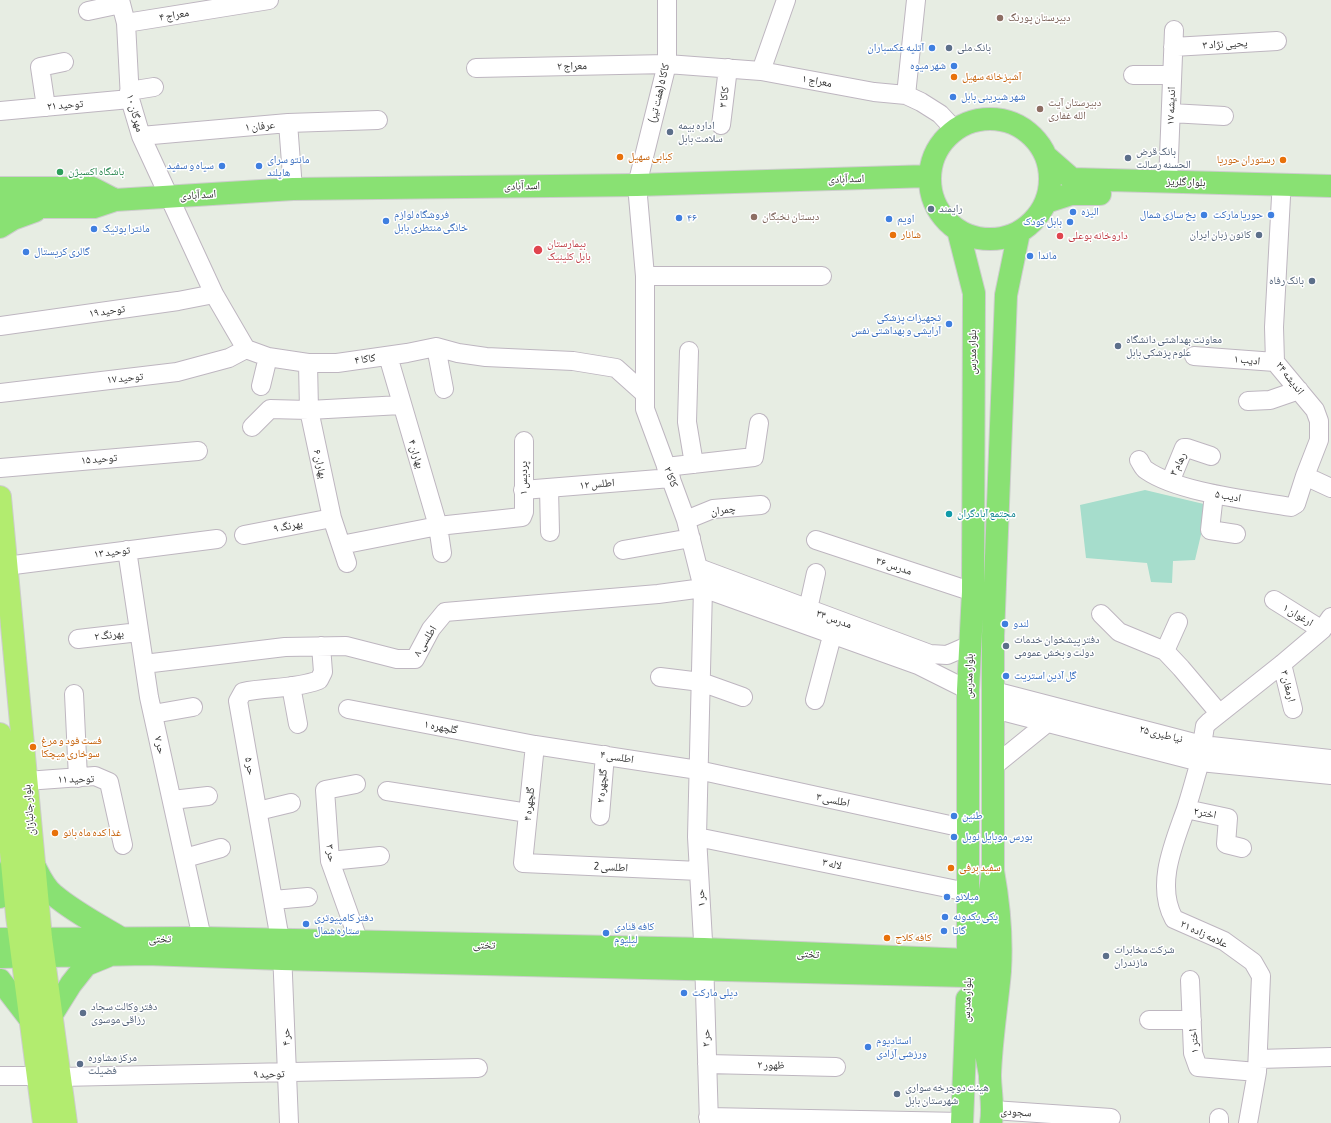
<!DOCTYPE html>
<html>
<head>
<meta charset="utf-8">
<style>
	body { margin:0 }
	canvas { display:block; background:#e7ede3 }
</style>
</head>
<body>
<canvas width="1331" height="1123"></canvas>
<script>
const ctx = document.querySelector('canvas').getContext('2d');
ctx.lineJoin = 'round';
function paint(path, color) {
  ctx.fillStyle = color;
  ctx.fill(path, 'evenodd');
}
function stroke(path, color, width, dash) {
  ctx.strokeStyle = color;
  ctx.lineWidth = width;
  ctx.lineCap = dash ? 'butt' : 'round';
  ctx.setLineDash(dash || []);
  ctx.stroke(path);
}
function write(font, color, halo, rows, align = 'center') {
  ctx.font = font + ' "Asap Condensed","Noto Naskh Arabic",sans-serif';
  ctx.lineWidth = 3;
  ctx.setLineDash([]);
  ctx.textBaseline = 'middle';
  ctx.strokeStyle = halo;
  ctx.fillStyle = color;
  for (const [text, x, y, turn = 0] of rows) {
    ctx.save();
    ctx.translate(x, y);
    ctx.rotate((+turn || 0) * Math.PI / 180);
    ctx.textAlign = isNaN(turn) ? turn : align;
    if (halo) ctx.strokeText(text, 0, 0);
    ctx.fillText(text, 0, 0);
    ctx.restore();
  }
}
paint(new Path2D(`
	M 1145,490 L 1208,505 L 1195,560 L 1173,561 L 1172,583 L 1151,582 L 1147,563 L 1086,558 L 1080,505 Z`), '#a6ddcc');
const minor = new Path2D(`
	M 120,0 L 126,23 L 130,99 L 141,136 L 214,294 L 246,349 L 268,357 L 308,363 L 337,363 L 407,353 L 436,347 L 458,353 L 486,357 L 573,361 L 616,368 L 645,394
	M 667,0 L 667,64 L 637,185 L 645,276 L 645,409 L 686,520 L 703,588 L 697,837 L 704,958 L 709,1123
	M 88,11 L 121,4
	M 126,23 L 269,0
	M 1173,47 L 1277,41
	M 476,68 L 667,64 L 761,71 L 874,92 L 906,95 L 921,102 L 940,114 L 955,130
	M 761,71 L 786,0
	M 1133,75 L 1172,75
	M 129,91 L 154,87
	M 906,95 L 916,0
	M 46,107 L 40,67 L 64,62
	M 0,111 L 130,99
	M 1171,113 L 1224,116
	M 288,123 L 293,189
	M 721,125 L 728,68
	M 141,136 L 288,123 L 378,120
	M 1168,182 L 1174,30
	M 1281,197 L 1274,327 L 1275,362 L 1315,410 L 1319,421 L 1319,440 L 1305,476 L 1331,488
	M 645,276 L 822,276
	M 0,326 L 178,301 L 214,294
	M 436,347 L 444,389
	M 689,351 L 687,422 L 694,464
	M 388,356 L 438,526 L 442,553
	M 1194,356 L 1275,362
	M 308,363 L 309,410 L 332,518 L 347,563
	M 261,386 L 268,357
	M 0,393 L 177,372 L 229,358 L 246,349
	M 1248,401 L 1270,400 L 1299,390
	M 252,427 L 270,409 L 309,410 L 401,405
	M 1139,460 C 1141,463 1143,468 1146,470 C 1179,493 1251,500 1291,507 L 1296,504 L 1305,476
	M 666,467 L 754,457 L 759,423
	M 0,468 L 198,451
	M 1170,482 L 1184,448 L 1187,448 L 1211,456
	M 549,488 L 550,532
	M 523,490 L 671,478
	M 1214,494 L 1210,530 L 1236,534
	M 686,520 L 713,509 L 761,505
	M 244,535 L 332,518
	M 816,540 L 973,592
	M 341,545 L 438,526 L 522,517 L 524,512 L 524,441
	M 127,550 L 149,697 L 202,938
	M 623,550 L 691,538
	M 6,566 L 217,539
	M 699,568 L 930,654 L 947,655 L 970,645
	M 1274,600 L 1322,630
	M 808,609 L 816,573
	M 1101,614 L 1119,632 L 1165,651 L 1181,668 L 1219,713
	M 78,639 L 139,632
	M 1165,651 L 1178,622
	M 144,664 L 285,647 L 346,646 L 397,659 L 415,659 L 431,629 L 445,612 L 658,594 L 703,588 L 918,665 L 968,690
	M 1282,664 L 1293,709
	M 660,677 L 701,682 L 743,697
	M 291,686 L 298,724
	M 994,691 L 1202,745 L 1331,759
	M 74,694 L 78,778
	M 815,700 L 832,636
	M 348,709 L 535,745 L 698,770 L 968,829
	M 994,709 L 1200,762 L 1331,775
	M 153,714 L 193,707
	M 535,745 L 523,863 L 699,871
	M 1202,745 L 1205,726 L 1209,722 L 1282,664 L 1322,630 L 1331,617
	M 1200,762 C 1195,778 1191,794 1186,809 C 1174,843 1155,885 1174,919 L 1224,941 L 1253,962 L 1261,976 L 1257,1072 L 1248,1123
	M 994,766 L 1047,723
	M 26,781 L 95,776 L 109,782 L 123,845
	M 356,784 L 325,790 L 330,861 L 359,942
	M 387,791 L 528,813
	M 172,800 L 208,796
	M 1186,809 L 1228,818 L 1226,844 L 1242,848
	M 258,811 L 291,803
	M 600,816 L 605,755
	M 697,837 L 967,892
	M 185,858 L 221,848
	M 330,861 L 380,856
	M 273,900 L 308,897
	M 1190,980 L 1193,1053 L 1198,1067 L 1257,1072
	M 1149,1020 L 1192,1020
	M 1258,1059 L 1331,1057
	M 707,1064 L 836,1067
	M 0,1076 L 38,1076
	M 60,1077 L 478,1068
	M 993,1110 L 1111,1118
	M 708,1117 L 962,1122
	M 1219,1118 L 1219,1123
	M 289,1123 L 282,951 L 238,701 L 243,692 C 268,687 295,689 319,680 L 323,672 L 321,646`);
const major = new Path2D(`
	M930 179a60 60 0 1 1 120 0a60 60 0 1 1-120 0Z
	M 1048,158 L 1072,179 L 1331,186
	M 0,188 L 92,188 L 115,200
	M 1046,202 L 1071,194 L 1100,194
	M 0,207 L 94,207 L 115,200 L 293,189 L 637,185 L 930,176
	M 0,227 L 13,219 L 35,211
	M 958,230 L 974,293 L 973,592 L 968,690 L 968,963
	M 35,867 C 40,877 45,888 54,895 C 74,912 99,925 121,938
	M 0,897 L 12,863
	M 0,939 L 202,938 L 704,949 L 968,960 L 978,968 L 982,1032 L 990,1075
	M 0,957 L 147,954 L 282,959 L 967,976 L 978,968 L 993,871
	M 0,980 L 30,1019
	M 51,1016 L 71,984 L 86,965 L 108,956
	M 962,1123 L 967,999
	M 991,1123 C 994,1106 990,1091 990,1075 C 991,1040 997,1006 1000,971 C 1002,938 999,904 993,871 L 993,636 L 1006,295 L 1019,232`);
const highway = new Path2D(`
	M 0,497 L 41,938 L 66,1123
	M 0,734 L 17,916 L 44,1123`);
stroke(minor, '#beb6c0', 20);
stroke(major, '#cdcdcd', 24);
stroke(highway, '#cdcdcd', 24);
stroke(minor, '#fff', 18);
stroke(major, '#89e173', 22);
stroke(highway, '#b2ec6f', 22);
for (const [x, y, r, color] of [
	[1000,18,4,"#8d6e63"],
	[932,48,4,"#3f7fe0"],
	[949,48,4,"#5c6f8a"],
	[954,66,4,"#3f7fe0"],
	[954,77,4,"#e8710a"],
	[953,97,4,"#3f7fe0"],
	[1040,109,4,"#8d6e63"],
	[670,132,4,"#5c6f8a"],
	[620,157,4,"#e8710a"],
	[1128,158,4,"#5c6f8a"],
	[1283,160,4,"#e8710a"],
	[222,166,4,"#3f7fe0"],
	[259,166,4,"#3f7fe0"],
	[60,172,4,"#2e9e5b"],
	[931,209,4,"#5c6f8a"],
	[1073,212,4,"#3f7fe0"],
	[1204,215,4,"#3f7fe0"],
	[1271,215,4,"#3f7fe0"],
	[754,217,4,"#8d6e63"],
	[679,218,4,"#3f7fe0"],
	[889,219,4,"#3f7fe0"],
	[386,221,4,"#3f7fe0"],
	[1070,222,4,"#3f7fe0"],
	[94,229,4,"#3f7fe0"],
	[893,235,4,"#e8710a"],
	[1259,235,4,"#5c6f8a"],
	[1060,236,4,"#e0444e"],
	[538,250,5,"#e0444e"],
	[26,252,4,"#3f7fe0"],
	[1030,256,4,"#3f7fe0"],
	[1312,281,4,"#5c6f8a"],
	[949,324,4,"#3f7fe0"],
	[1118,346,4,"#5c6f8a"],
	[949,514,4,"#0f9aa8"],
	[1005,624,4,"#3f7fe0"],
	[1006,646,4,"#5c6f8a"],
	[1006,676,4,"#3f7fe0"],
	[33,747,4,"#e8710a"],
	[954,816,4,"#3f7fe0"],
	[55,833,4,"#e8710a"],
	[954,837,4,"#3f7fe0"],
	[951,868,4,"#e8710a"],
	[947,897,4,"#3f7fe0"],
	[945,917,4,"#3f7fe0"],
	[306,924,4,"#3f7fe0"],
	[944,931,4,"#3f7fe0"],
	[606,933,4,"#3f7fe0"],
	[887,938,4,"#e8710a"],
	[1106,956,4,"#5c6f8a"],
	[684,993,4,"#3f7fe0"],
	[83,1013,4,"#5c6f8a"],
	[868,1047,4,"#3f7fe0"],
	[80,1064,4,"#5c6f8a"],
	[897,1094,4,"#5c6f8a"]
]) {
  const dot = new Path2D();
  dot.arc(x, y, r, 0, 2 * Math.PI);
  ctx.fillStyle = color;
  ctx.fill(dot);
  stroke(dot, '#fff', 1.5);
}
write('11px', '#2e2e2e', '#fff', [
	["معراج ۴",174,15,-10],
	["یحیی نژاد ۳",1225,44,-3],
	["معراج ۲",572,66,-1],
	["معراج ۱",817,81,10],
	["کاکا ۵ (هفت تیر)",659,93,-77],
	["کاکا ۳",724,97,-83],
	["توحید ۲۱",65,105,-5],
	["اندیشه ۱۷",1171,106,-88],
	["مهرگان ۱۰",135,113,75],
	["عرفان ۱",260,126,-5],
	["اسد آبادی",846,179,-2],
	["بلوار گلریز",1186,182,2],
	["اسد آبادی",522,186,-1],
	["اسد آبادی",198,195,-4],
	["توحید ۱۹",107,311,-8],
	["بلوار مدرس",973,352,-90],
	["کاکا ۴",365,359,-8],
	["ادیب ۱",1247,360,5],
	["توحید ۱۷",125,378,-6],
	["اندیشه ۲۴",1290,378,52],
	["بهاران ۴",416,454,73],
	["توحید ۱۵",99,459,-5],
	["بهاران ۶",320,464,78],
	["رهام ۳",1178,464,-64],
	["کاکا ۲",671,477,69],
	["پردیس ۱",524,478,-90],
	["اطلس ۱۲",597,484,-5],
	["ادیب ۵",1228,496,10],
	["چمران",723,510,-8],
	["بهرنگ ۹",288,526,-11],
	["توحید ۱۳",112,552,-7],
	["مدرس ۳۶",894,566,18],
	["ارغوان ۱",1298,615,31],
	["مدرس ۳۴",834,619,20],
	["بهرنگ ۲",109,635,-7],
	["اطلسی ۸",425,641,-58],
	["بلوار مدرس",969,676,-89],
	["ارمغان ۳",1288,686,76],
	["گلچهره ۱",441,727,11],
	["نیا طبری ۲۵",1161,734,14],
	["حر ۷",160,745,78],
	["اطلسی ۴",617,757,9],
	["حر ۵",250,766,80],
	["توحید ۱۱",76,779,-1],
	["گلچهره ۲",602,786,-85],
	["اطلسی ۳",833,800,12],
	["گلچهره ۴",529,804,-84],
	["بلوار جانبازان",29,810,-95],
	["اختر۲",1205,813,11],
	["حر ۳",331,853,82],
	["لاله ۳",832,864,12],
	["اطلسی 2",611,867,3],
	["حر ۱",701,898,-93],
	["علامه زاده ۲۱",1204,934,25],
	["تختی",160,939,-1],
	["تختی",484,945,1],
	["تختی",808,954,3],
	["بلوار مدرس",967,1000,-88],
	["حر ۴",286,1037,-92],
	["حر ۲",706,1038,-91],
	["اختر ۱",1194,1041,-95],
	["ظهور ۲",771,1065,1],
	["توحید ۹",269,1074,-1],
	["سجودی",1016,1112,4]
]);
write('11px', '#785e54', '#fff', [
	["دبیرستان پورنگ",1008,18],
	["دبیرستان آیت",1048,103],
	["الله غفاری",1048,116],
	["دبستان نخبگان",762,217]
], 'left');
write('11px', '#366cbe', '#fff', [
	["آتلیه عکسباران",924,48,"right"],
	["شهر میوه",946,66,"right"],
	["شهر شیرینی بابل",961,97],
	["مانتو سرای",267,160],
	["هایلند",267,173],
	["سیاه و سفید",214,166,"right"],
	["الیزه",1081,212],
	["فروشگاه لوازم",394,215],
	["خانگی منتظری بابل",394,228],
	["یخ سازی شمال",1196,215,"right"],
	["حوریا مارکت",1263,215,"right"],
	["۴۶",687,218],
	["اویم",897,219],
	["بابل کودک",1062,222,"right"],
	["مانترا بوتیک",102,229],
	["گالری کریستال",34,252],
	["ماندا",1038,256],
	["تجهیزات پزشکی",941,318,"right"],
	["آرایشی و بهداشتی نفس",941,331,"right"],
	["لندو",1013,624],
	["گل آذین استریت",1014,676],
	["طنین",962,816],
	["بورس موبایل نوبل",962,837],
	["میلانو",955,897],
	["یکی یکدونه",953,917],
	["دفتر کامپیوتری",314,918],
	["ستاره شمال",314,931],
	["کافه قنادی",614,927],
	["لیلیوم",614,940],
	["گاتا",952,931],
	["دیلی مارکت",692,993],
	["استادیوم",876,1041],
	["ورزشی آزادی",876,1054]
], 'left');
write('11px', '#4e5e75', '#fff', [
	["بانک ملی",957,48],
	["اداره بیمه",678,126],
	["سلامت بابل",678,139],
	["بانک قرض",1136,152],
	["الحسنه رسالت",1136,165],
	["رایمند",939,209],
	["کانون زبان ایران",1251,235,"right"],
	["بانک رفاه",1304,281,"right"],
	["معاونت بهداشتی دانشگاه",1126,340],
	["علوم پزشکی بابل",1126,353],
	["دفتر پیشخوان خدمات",1014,640],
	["دولت و بخش عمومی",1014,653],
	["شرکت مخابرات",1114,950],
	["مازندران",1114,963],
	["دفتر وکالت سجاد",91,1007],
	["رزاقی موسوی",91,1020],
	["مرکز مشاوره",88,1058],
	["فضیلت",88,1071],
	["هیئت دوچرخه سواری",905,1088],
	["شهرستان بابل",905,1101]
], 'left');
write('11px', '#c56008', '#fff', [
	["آشپزخانه سهیل",962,77],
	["کبابی سهیل",628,157],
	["رستوران حوریا",1275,160,"right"],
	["شانار",901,235],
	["فست فود و مرغ",41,741],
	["سوخاری میچکا",41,754],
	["غذا کده ماه بانو",63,833],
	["سفید برفی",959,868],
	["کافه کلاج",895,938]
], 'left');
write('11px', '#27864d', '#fff', [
	["باشگاه اکسیژن",68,172]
], 'left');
write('11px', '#be3a42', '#fff', [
	["داروخانه بوعلی",1068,236],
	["بیمارستان",547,244],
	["بابل کلینیک",547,257]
], 'left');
write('11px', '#0d838f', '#fff', [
	["مجتمع آبادگران",957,514]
], 'left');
</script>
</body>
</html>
